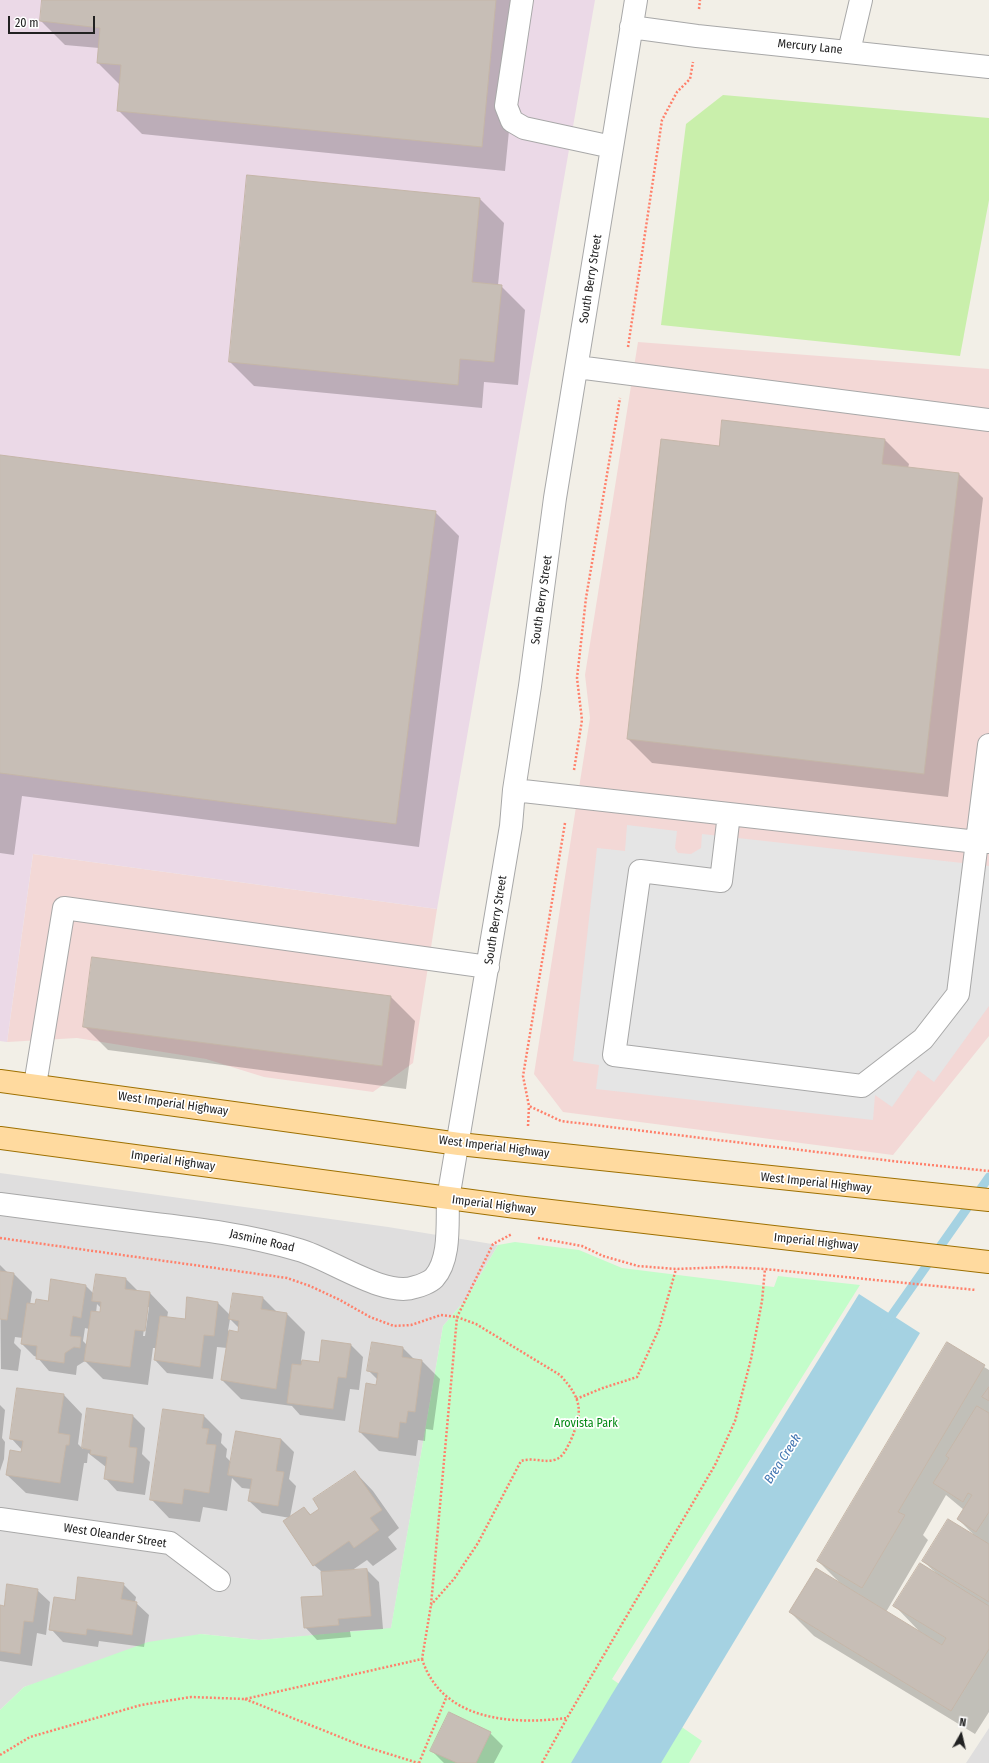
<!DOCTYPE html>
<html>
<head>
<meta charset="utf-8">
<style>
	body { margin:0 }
	#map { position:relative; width:989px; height:1763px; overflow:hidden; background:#f2efe7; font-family:"Fira Sans Condensed",sans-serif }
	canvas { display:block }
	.north { position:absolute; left:941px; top:1715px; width:40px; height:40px; -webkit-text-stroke:3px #fff; paint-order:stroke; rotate:8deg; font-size:11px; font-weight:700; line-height:16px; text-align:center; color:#212121 }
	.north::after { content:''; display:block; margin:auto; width:14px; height:18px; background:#212121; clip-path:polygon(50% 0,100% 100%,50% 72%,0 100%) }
	.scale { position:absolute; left:8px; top:16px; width:87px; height:18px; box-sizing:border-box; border:2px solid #212121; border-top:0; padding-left:5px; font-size:12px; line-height:14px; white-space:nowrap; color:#212121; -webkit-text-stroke:3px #fff; paint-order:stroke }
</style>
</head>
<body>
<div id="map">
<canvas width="989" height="1763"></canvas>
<div class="north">N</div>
<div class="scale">20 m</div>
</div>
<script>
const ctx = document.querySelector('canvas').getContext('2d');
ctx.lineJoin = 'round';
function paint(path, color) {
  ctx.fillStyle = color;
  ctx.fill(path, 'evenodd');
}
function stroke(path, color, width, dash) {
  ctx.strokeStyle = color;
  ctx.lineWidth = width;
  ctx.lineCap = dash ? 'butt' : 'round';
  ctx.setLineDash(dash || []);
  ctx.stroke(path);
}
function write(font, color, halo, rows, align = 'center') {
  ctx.font = font + ' "Fira Sans Condensed",sans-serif';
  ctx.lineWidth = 3.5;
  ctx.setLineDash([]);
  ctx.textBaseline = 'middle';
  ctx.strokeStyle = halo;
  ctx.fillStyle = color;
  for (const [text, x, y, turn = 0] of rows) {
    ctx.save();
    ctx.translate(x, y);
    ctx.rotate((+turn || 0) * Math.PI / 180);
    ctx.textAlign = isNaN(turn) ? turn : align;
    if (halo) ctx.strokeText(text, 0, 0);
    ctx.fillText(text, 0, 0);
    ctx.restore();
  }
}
paint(new Path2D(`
	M 0,1173 L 388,1227 L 498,1245 L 467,1298 L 443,1326 L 391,1629 L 259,1640 L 201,1634 L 24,1687 L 0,1710 Z
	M 989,1728 L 989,1763 L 966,1763 Z`), '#dfdede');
paint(new Path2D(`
	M 638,342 L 989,369 L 989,1036 L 893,1155 L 563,1112 L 534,1074 L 590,718 L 585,675 Z
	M 33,854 L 437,909 L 413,1063 L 373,1092 L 264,1077 L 206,1059 L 77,1038 L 7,1042 Z`), '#f3d8d6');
paint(new Path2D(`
	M 0,0 L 595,0 L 437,909 L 33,854 L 7,1042 L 0,1041 Z`), '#ebd9e7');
paint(new Path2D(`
	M 723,95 L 989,118 L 989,200 L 960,356 L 661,325 L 686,124 Z`), '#c9efab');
paint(new Path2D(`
	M 515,1242 L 579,1250 L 622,1268 L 774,1287 L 778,1276 L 860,1285 L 612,1679 L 702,1741 L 689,1763 L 0,1763 L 0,1710 L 24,1687 L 148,1642 L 201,1634 L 259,1640 L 391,1628 L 443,1326 L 467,1298 L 498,1245 Z`), '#c3fdca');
paint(new Path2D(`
	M 627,825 L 677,831 L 675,848 L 678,853 L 691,854 L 701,848 L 702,834 L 989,866 L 989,1006 L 934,1082 L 918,1070 L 892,1107 L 875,1095 L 873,1120 L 596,1089 L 599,1065 L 573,1061 L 597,848 L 625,851 Z`), '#e5e5e5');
paint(new Path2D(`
	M 859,1294 L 920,1333 L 661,1763 L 571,1763 L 612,1694 Z`), '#a5d2e2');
paint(new Path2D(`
	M 43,0 L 522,0 L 505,171 L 142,134 L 118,110 L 120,85 L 98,63 L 99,48 L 65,45 L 41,21 Z
	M 248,176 L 480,199 L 504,223 L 498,285 L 501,286 L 525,310 L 518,385 L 484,382 L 482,408 L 254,386 L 230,362 Z
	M 885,440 L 909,464 L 908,468 L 959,474 L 983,498 L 948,797 L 652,763 L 628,739 L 720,447 Z
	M 0,456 L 435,512 L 459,536 L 419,847 L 22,796 L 14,855 L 0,853 Z
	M 391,997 L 415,1021 L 406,1089 L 108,1050 L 84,1026 Z
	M 0,1265 L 8,1273 L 14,1274 L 32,1292 L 30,1305 L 36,1305 L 49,1302 L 86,1286 L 94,1294 L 97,1275 L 126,1279 L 139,1292 L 150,1293 L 168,1312 L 167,1318 L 186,1320 L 218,1303 L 231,1316 L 263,1298 L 277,1312 L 287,1314 L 305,1332 L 301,1361 L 320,1363 L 351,1345 L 363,1357 L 359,1390 L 350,1389 L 345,1421 L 300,1415 L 292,1406 L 241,1399 L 222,1380 L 227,1348 L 217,1347 L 213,1379 L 167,1373 L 155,1360 L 156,1348 L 153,1348 L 148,1385 L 103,1379 L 85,1361 L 77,1366 L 76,1375 L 49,1371 L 37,1357 L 34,1356 L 22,1344 L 23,1338 L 15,1337 L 14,1343 L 21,1350 L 18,1371 L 1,1369 ZM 97,1304 L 101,1308 L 101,1314 L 96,1313 ZM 147,1307 L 149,1307 L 145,1336 L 143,1336 ZM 230,1319 L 239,1328 L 238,1333 L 228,1331 ZM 85,1328 L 89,1329 L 87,1345 L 83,1341 Z
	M 947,1344 L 989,1370 L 989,1712 L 975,1734 L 814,1636 L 790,1612 L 840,1583 L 818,1561 ZM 946,1495 L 964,1510 L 958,1519 L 974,1535 L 923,1561 L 936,1573 L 895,1606 L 920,1632 L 886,1612 L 928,1540 L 923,1535 Z
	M 403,1348 L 415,1360 L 422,1361 L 440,1379 L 433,1430 L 426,1429 L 425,1441 L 418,1440 L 416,1456 L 379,1451 L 360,1432 L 378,1380 L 369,1371 Z
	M 18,1389 L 64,1395 L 82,1414 L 78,1444 L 83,1449 L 88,1410 L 133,1416 L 145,1428 L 142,1454 L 150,1462 L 145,1495 L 117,1491 L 105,1478 L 106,1467 L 88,1453 L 87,1463 L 84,1463 L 78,1501 L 26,1493 L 7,1475 L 22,1450 L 11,1438 Z
	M 0,1405 L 5,1410 L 2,1438 L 5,1442 L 4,1459 L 0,1471 Z
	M 203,1415 L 222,1434 L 221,1443 L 227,1449 L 226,1457 L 231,1462 L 236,1432 L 281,1439 L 294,1452 L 289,1479 L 296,1486 L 290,1517 L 304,1508 L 311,1515 L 321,1509 L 355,1472 L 373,1491 L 399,1528 L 388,1537 L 397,1549 L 373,1566 L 367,1560 L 351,1571 L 367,1570 L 379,1582 L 383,1629 L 350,1631 L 351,1637 L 317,1640 L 305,1627 L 324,1596 L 322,1572 L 314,1565 L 290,1518 L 262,1513 L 249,1501 L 251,1489 L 242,1488 L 232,1478 L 227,1511 L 203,1507 L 200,1522 L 169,1518 L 151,1499 Z
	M 123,1584 L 136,1597 L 135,1602 L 149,1615 L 144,1647 L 99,1641 L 98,1647 L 63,1642 L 51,1629 L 76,1601 Z
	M 37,1590 L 50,1602 L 46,1635 L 37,1633 L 32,1666 L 0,1661 L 0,1606 L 5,1607 Z
	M 490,1733 L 503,1746 L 494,1763 L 444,1763 L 432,1751 Z`), '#0003');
stroke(new Path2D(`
	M 885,1325 L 989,1177`), '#a5d2e2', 9);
const building = new Path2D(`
	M 42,0 L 496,0 L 482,147 L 117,111 L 121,65 L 97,63 L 100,28 L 40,21 Z
	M 247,175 L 480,198 L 472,282 L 502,285 L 494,362 L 460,359 L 458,385 L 229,362 Z
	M 722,420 L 885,439 L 882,464 L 959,473 L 924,774 L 627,739 L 661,439 L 719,446 Z
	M 0,455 L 436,511 L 396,824 L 0,773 Z
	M 92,957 L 391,996 L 382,1066 L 83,1027 Z
	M 0,1271 L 14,1273 L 7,1320 L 0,1319 Z
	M 96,1274 L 126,1278 L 125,1289 L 150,1292 L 145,1331 L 135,1330 L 130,1367 L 84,1361 L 91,1311 L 100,1312 L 101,1302 L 92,1301 Z
	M 51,1279 L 86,1285 L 81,1318 L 73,1316 L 70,1336 L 81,1337 L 80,1348 L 74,1347 L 65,1353 L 64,1363 L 36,1359 L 37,1346 L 21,1344 L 27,1303 L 35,1304 L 36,1299 L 48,1301 Z
	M 233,1293 L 263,1297 L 261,1309 L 287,1313 L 276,1389 L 221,1380 L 229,1330 L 238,1332 L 239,1321 L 229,1319 Z
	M 187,1297 L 218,1302 L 214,1336 L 204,1335 L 200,1367 L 154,1360 L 160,1316 L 185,1319 Z
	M 322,1340 L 351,1344 L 346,1378 L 338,1377 L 333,1409 L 287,1403 L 292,1364 L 301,1365 L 302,1360 L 319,1362 Z
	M 372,1342 L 403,1347 L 402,1357 L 422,1360 L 415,1412 L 408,1411 L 406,1423 L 400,1422 L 398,1438 L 359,1432 L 366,1383 L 376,1385 L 378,1373 L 367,1371 Z
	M 947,1342 L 985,1365 L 898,1512 L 905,1515 L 862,1588 L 817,1561 Z
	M 989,1387 L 989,1401 L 982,1397 Z
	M 17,1388 L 64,1394 L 58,1433 L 70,1435 L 69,1445 L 66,1445 L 60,1483 L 6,1475 L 10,1450 L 21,1452 L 23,1441 L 10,1439 Z
	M 977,1406 L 989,1413 L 989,1512 L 976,1532 L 957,1519 L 972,1495 L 968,1493 L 963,1502 L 933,1483 L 949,1458 L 946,1456 Z
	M 87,1408 L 133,1415 L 129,1447 L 137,1448 L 133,1483 L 104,1479 L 107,1457 L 90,1454 L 91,1450 L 82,1448 Z
	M 163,1409 L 204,1415 L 202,1428 L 209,1429 L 206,1444 L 216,1445 L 209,1493 L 184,1489 L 182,1504 L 150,1500 Z
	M 236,1431 L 281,1439 L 276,1471 L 284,1472 L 278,1506 L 248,1501 L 252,1479 L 228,1475 Z
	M 355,1471 L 382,1510 L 370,1518 L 379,1530 L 354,1548 L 349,1541 L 313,1566 L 283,1521 L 304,1507 L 310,1515 L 319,1509 L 313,1499 Z
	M 948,1519 L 989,1544 L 989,1602 L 922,1561 Z
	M 920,1563 L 989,1606 L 989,1649 L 951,1711 L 789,1612 L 816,1568 L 942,1645 L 946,1638 L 893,1606 Z
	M 367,1569 L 371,1616 L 338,1619 L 339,1625 L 304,1628 L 301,1597 L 323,1596 L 321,1572 Z
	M 78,1577 L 124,1583 L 121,1599 L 137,1602 L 132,1635 L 87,1629 L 86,1635 L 49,1630 L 54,1597 L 75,1600 Z
	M 7,1584 L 38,1589 L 33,1622 L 24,1621 L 20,1654 L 0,1651 L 0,1605 L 4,1606 Z
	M 449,1712 L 491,1732 L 476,1763 L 457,1763 L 430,1751 Z`);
paint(building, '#c7beb6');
stroke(building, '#c5b6a8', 1);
const minor = new Path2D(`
	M 522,0 L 506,106 L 512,121 L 524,128 L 612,147
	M 631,27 L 697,36 L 989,67
	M 849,51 L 861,0
	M 577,367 L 989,420
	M 514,790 L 729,814 L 721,881 L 640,871 L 614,1055 L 862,1086 L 923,1039 L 958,994 L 989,745
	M 729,814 L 977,842 L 989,842
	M 35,1085 L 64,908 L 488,967
	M 0,1204 C 49,1210 98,1217 147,1223 C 199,1229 249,1235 299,1250 C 331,1259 385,1298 415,1287 C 420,1286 430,1282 434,1278 C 451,1259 447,1223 448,1199 L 511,826 L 514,790 L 530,686 L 555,498 L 636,0
	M 0,1519 L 170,1543 L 219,1580`);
const major = new Path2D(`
	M 0,1081 L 459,1144 L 989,1200
	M 0,1138 L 516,1207 L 989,1262`);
stroke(minor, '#a8a8a8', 24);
stroke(major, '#9e7000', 24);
stroke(new Path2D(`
	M 699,9 L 700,0
	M 628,347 L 662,120 L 677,92 L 690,79 L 693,62
	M 574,770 L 582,720 L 577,678 L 586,598 L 620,398
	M 565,823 L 523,1076 L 529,1106 L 561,1121 L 892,1161 L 989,1171
	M 528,1126 L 529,1106
	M 0,1238 L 287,1278 L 310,1286 L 340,1300 L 370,1317 L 394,1326 L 411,1325 L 441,1315 L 457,1317 L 476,1324 L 560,1375 C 583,1400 583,1412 570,1442 C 566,1449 563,1458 554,1460 C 543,1463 533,1457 521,1461 L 478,1543 L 454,1579 L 431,1605
	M 538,1238 L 582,1246 L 603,1256 L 638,1266 L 676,1269 L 726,1267 L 765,1269 L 976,1290
	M 576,1399 L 603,1388 L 637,1377 L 659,1329 L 676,1269
	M 422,1659 C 442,1721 512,1725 567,1718 L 715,1465 L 735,1421 L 751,1359 L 762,1301 L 765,1269
	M 245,1699 L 360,1745 L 418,1763
	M 0,1755 L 30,1737 L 141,1705 L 191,1697 L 245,1699 L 422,1659 L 431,1605 L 457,1317 L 493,1244 L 512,1234
	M 419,1763 L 446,1698
	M 542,1763 L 567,1718`), '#ff806b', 2.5, [2, 2]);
stroke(minor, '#fff', 22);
stroke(major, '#ffda9f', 22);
write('12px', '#212121', '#fff', [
	["Mercury Lane",810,47,6],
	["South Berry Street",591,279,-81],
	["South Berry Street",542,600,-82],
	["South Berry Street",496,920,-81],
	["West Imperial Highway",173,1104,8],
	["West Imperial Highway",494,1147,7],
	["Imperial Highway",173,1161,8],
	["West Imperial Highway",816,1183,6],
	["Imperial Highway",494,1205,7],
	["Jasmine Road",262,1241,13],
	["Imperial Highway",816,1242,6],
	["West Oleander Street",115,1536,9]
]);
write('12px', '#048a15', '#fff', [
	["Arovista Park",586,1424]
]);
write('italic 13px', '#4275b1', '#fff', [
	["Brea Creek",783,1459,-57]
]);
</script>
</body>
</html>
